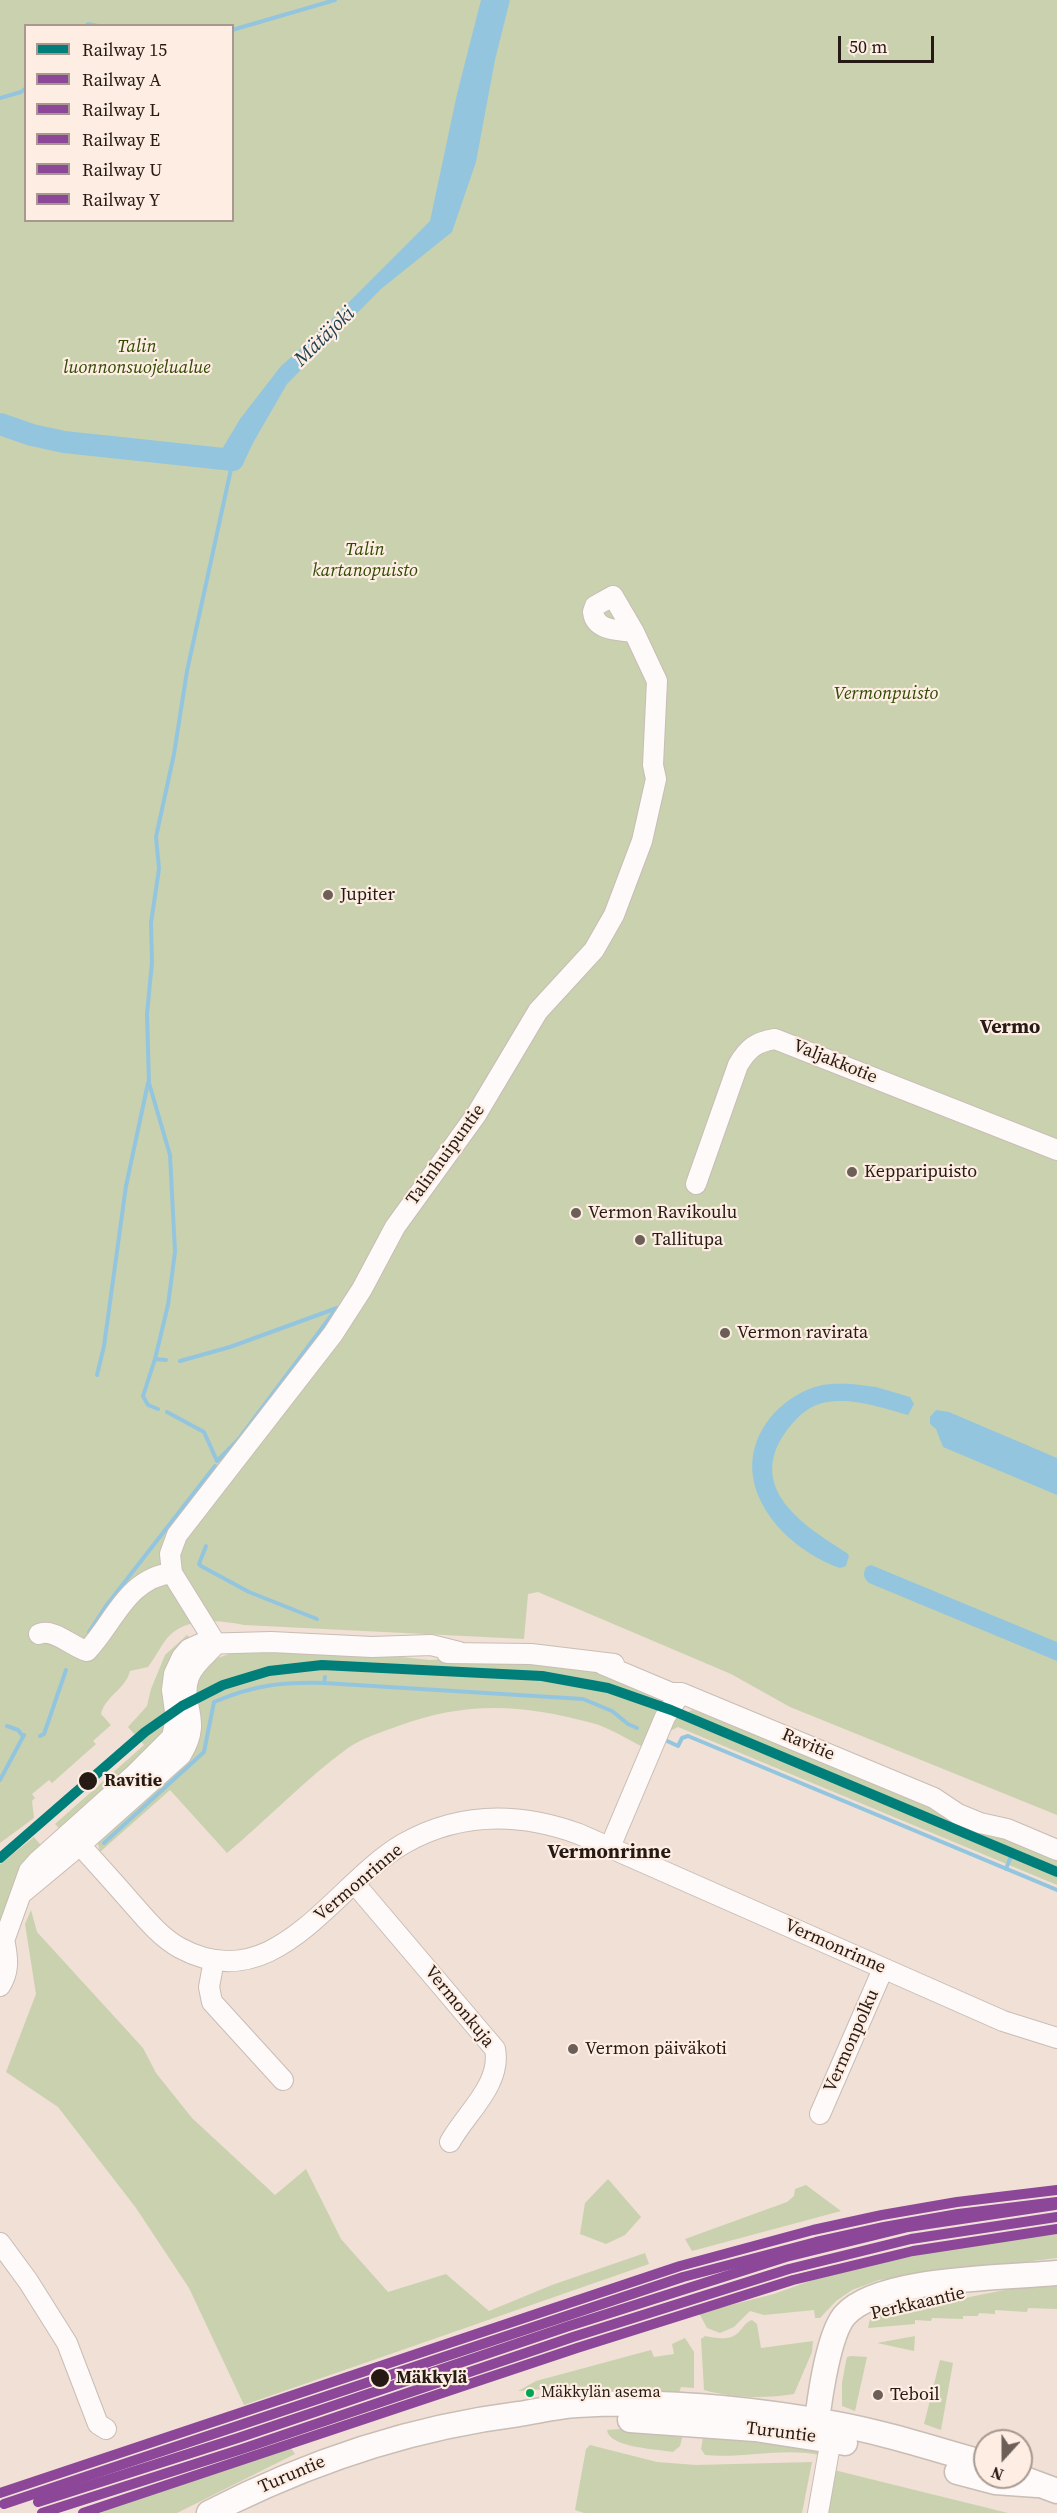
<!DOCTYPE html>
<html>
<head>
<meta charset="utf-8">
<style>
	body { margin:0 }
	#map { position:relative; width:1057px; height:2513px; overflow:hidden; background:#f0e0d6; font-family:"Source Serif 4",serif }
	canvas { display:block }
	.legend { position:absolute; left:24px; top:24px; width:210px; height:198px; box-sizing:border-box; background:#feede2; border:2px solid #a79990; margin:0; padding:8px 10px; list-style:none; font-size:18px; color:#251a14 }
	.legend li { display:flex; align-items:center; gap:12px; height:30px }
	.legend b { width:30px; border:2px solid #a79990 }
	.north { position:absolute; left:973px; top:2429px; width:60px; height:60px; box-sizing:border-box; background:#feede2; border:2px solid #a79990; border-radius:50%; rotate:201deg; font-size:16px; font-weight:700; line-height:24px; text-align:center; color:#251a14 }
	.north::after { content:''; display:block; margin:auto; width:21px; height:27px; background:#6c5f58; clip-path:polygon(50% 0,100% 100%,50% 72%,0 100%) }
	.scale { position:absolute; left:838px; top:36px; width:96px; height:27px; box-sizing:border-box; border:3px solid #251a14; border-top:0; padding-left:8px; font-size:18px; line-height:21px; white-space:nowrap; color:#251a14; -webkit-text-stroke:4px #feede2; paint-order:stroke }
</style>
</head>
<body>
<div id="map">
<canvas width="1057" height="2513"></canvas>
<ul class="legend">
<li><b style="height:8px;background:#007e79"></b>Railway 15</li>
<li><b style="height:8px;background:#8c4799"></b>Railway A</li>
<li><b style="height:8px;background:#8c4799"></b>Railway L</li>
<li><b style="height:8px;background:#8c4799"></b>Railway E</li>
<li><b style="height:8px;background:#8c4799"></b>Railway U</li>
<li><b style="height:8px;background:#8c4799"></b>Railway Y</li>
</ul>
<div class="north">N</div>
<div class="scale">50 m</div>
</div>
<script>
const ctx = document.querySelector('canvas').getContext('2d');
ctx.lineJoin = 'round';
function paint(path, color) {
  ctx.fillStyle = color;
  ctx.fill(path, 'evenodd');
}
function stroke(path, color, width, dash) {
  ctx.strokeStyle = color;
  ctx.lineWidth = width;
  ctx.lineCap = dash ? 'butt' : 'round';
  ctx.setLineDash(dash || []);
  ctx.stroke(path);
}
function write(font, color, halo, rows, align = 'center') {
  ctx.font = font + ' "Source Serif 4",serif';
  ctx.lineWidth = 4.5;
  ctx.setLineDash([]);
  ctx.textBaseline = 'middle';
  ctx.strokeStyle = halo;
  ctx.fillStyle = color;
  for (const [text, x, y, turn = 0] of rows) {
    ctx.save();
    ctx.translate(x, y);
    ctx.rotate((+turn || 0) * Math.PI / 180);
    ctx.textAlign = isNaN(turn) ? turn : align;
    if (halo) ctx.strokeText(text, 0, 0);
    ctx.fillText(text, 0, 0);
    ctx.restore();
  }
}
paint(new Path2D(`
	M 0,0 L 1057,0 L 1057,1815 L 790,1707 L 731,1674 L 538,1592 L 528,1594 L 524,1639 L 244,1625 C 222,1620 188,1617 170,1635 C 161,1644 156,1657 148,1667 L 130,1671 C 126,1689 105,1696 101,1714 L 111,1725 L 93,1741 L 96,1744 L 52,1783 L 49,1780 L 32,1794 L 35,1798 L 32,1801 L 34,1818 L 0,1843 ZM 26,26 L 232,26 L 232,220 L 26,220 Z
	M 187,1635 L 190,1638 L 166,1719 L 163,1736 L 63,1832 L 55,1824 L 144,1745 L 128,1727 L 147,1706 L 151,1689 L 165,1655 Z
	M 237,1651 L 382,1655 L 430,1660 L 465,1658 L 595,1669 L 664,1697 L 652,1740 L 641,1746 C 625,1738 608,1727 592,1723 C 522,1704 466,1701 398,1726 C 382,1732 362,1738 348,1748 C 305,1779 268,1819 227,1853 L 170,1790 L 100,1852 L 97,1840 L 195,1687 L 207,1662 Z
	M 692,1710 L 710,1715 L 1057,1857 L 1057,1885 L 678,1727 L 664,1734 L 677,1717 Z
	M 34,1837 L 44,1849 L 0,1931 L 0,1864 Z
	M 31,1910 L 37,1932 L 143,2048 L 156,2073 L 192,2118 L 275,2195 L 306,2169 L 341,2239 L 388,2292 L 446,2274 L 489,2311 L 552,2285 L 645,2253 L 649,2264 L 244,2405 L 189,2288 L 136,2208 L 58,2107 L 6,2072 L 36,1994 L 25,1924 Z
	M 608,2179 L 641,2217 L 625,2235 L 606,2244 L 580,2234 L 585,2203 Z
	M 806,2185 L 841,2211 L 692,2251 L 685,2239 L 787,2202 L 794,2196 L 795,2189 Z
	M 1057,2234 L 1057,2258 L 879,2280 L 852,2290 L 836,2301 L 820,2318 L 815,2318 L 814,2310 L 764,2315 L 750,2311 L 734,2327 L 720,2333 L 707,2328 L 699,2313 L 774,2294 L 837,2271 L 999,2239 Z
	M 1057,2284 L 1057,2309 L 1028,2308 L 1027,2312 L 995,2310 L 995,2314 L 979,2313 L 978,2316 L 963,2316 L 963,2319 L 932,2318 L 931,2321 L 915,2320 L 915,2324 L 868,2328 L 870,2319 L 879,2315 L 1020,2287 Z
	M 752,2320 L 757,2324 L 761,2348 L 813,2341 L 812,2352 L 794,2394 C 765,2399 731,2398 704,2390 L 701,2339 L 705,2336 C 716,2338 729,2341 738,2333 C 743,2328 745,2322 752,2320 Z
	M 915,2336 L 914,2351 L 877,2343 Z
	M 685,2338 L 694,2352 L 694,2388 L 681,2387 L 679,2393 L 545,2389 L 518,2391 L 536,2381 L 651,2350 L 654,2357 L 674,2354 L 672,2344 Z
	M 851,2356 L 867,2357 L 855,2411 L 842,2406 L 842,2383 L 846,2361 L 847,2357 Z
	M 940,2360 L 953,2363 L 941,2430 L 924,2424 Z
	M 634,2428 L 684,2431 L 680,2446 L 673,2452 C 658,2449 609,2448 607,2430 Z
	M 704,2432 L 814,2445 L 824,2456 C 784,2446 744,2459 705,2455 L 701,2449 Z
	M 590,2445 L 657,2462 L 696,2465 L 812,2462 L 802,2513 L 584,2513 L 575,2510 L 586,2449 Z
	M 290,2447 L 295,2454 L 177,2513 L 92,2513 Z
	M 834,2470 L 1008,2513 L 824,2513 Z`), '#cad1af');
paint(new Path2D(`
	M 481,0 L 510,0 L 495,60 L 476,162 L 452,232 L 381,289 L 287,384 L 242,462 L 233,460 L 221,451 L 240,419 L 281,366 L 315,336 L 430,221 L 457,94 Z
	M 852,1384 L 876,1387 L 910,1397 L 914,1404 L 908,1415 C 883,1408 853,1398 827,1402 C 809,1405 798,1416 787,1430 C 744,1488 804,1526 847,1553 L 849,1556 L 846,1566 L 840,1568 C 780,1547 722,1479 770,1418 C 781,1404 801,1390 819,1386 C 829,1383 842,1384 852,1384 Z
	M 936,1410 L 949,1412 L 1057,1458 L 1057,1495 L 943,1447 L 936,1429 L 930,1424 L 930,1417 Z
	M 871,1565 L 1057,1642 L 1057,1661 L 869,1583 C 863,1577 863,1574 866,1567 Z`), '#93c6de');
stroke(new Path2D(`
	M 86,26 L 88,24 L 98,26
	M 232,30 L 335,0
	M 0,98 L 21,92 L 26,88
	M 155,1359 L 166,1360
	M 180,1361 L 230,1347 L 337,1308 L 238,1440 L 217,1461
	M 97,1375 L 104,1346 L 126,1186 L 148,1083
	M 158,1409 L 148,1405 L 143,1396 L 155,1359 L 168,1305 L 175,1252 L 170,1155 L 149,1083 L 147,1014 L 152,962 L 151,923 L 159,869 L 156,837 L 174,754 L 187,671 L 233,460
	M 167,1412 L 204,1432 L 217,1461
	M 206,1546 L 199,1564 L 201,1566 L 249,1592 L 317,1619
	M 89,1632 L 106,1606 L 215,1466
	M 324,1683 L 325,1677
	M 7,1726 L 18,1730 L 22,1735
	M 40,1736 L 44,1734 L 66,1670
	M 665,1740 L 678,1746 L 682,1738 L 688,1736 L 1057,1890
	M 0,1780 L 24,1735
	M 104,1843 L 204,1752 L 214,1702 C 254,1685 281,1682 324,1683 L 583,1699 L 612,1711 L 628,1724 L 637,1728
	M 1006,1869 L 1011,1856`), '#93c6de', 4);
stroke(new Path2D(`
	M 0,424 L 32,435 L 64,442 L 233,460 L 245,434`), '#93c6de', 22);
const minor = new Path2D(`
	M 696,1184 L 738,1065 C 748,1048 756,1042 775,1039 L 1057,1150
	M 39,1634 C 54,1628 72,1647 87,1651 C 114,1623 127,1578 172,1573
	M 216,1644 L 172,1573 L 170,1554 L 177,1535 L 333,1334 L 362,1289 L 395,1227 L 476,1115 L 538,1011 L 594,950 L 614,915 L 642,841 L 656,779 L 653,765 L 657,681 L 634,632 L 613,596 L 595,606 L 593,612 C 595,631 619,630 634,632
	M 447,1653 L 531,1654 L 614,1664
	M 602,1664 L 671,1693 L 681,1693 L 934,1798 L 958,1814 L 980,1823 L 1007,1829 L 1057,1850
	M 69,1833 C 90,1856 110,1878 130,1901 C 145,1918 160,1937 180,1948 C 276,2000 333,1885 403,1844 C 459,1812 519,1812 579,1834 L 1003,2021 L 1057,2038
	M 610,1847 L 665,1717 L 681,1693
	M 355,1884 L 495,2049 C 502,2084 466,2113 450,2142
	M 21,1894 L 80,1845 L 181,1755 C 204,1719 179,1705 189,1677 C 194,1663 207,1655 216,1644
	M 0,1952 L 29,1871 L 38,1861 L 134,1775 L 172,1737 L 176,1719 L 172,1690 L 174,1674 L 182,1657 L 189,1649 L 200,1644 L 271,1642 L 372,1647 L 431,1645 L 459,1652
	M 214,1960 L 209,1987 L 212,2002 L 283,2080
	M 0,1986 C 9,1972 8,1960 5,1944
	M 820,2114 L 883,1969
	M 0,2243 L 28,2281 L 67,2343 L 98,2424 L 106,2429
	M 818,2513 L 831,2439`);
const major = new Path2D(`
	M 630,2420 L 755,2429 L 845,2443
	M 826,2433 L 817,2421 C 820,2396 829,2333 845,2315 C 878,2277 1007,2278 1057,2273
	M 957,2472 L 995,2482 L 1037,2485
	M 1022,2478 L 1057,2491
	M 209,2513 C 308,2462 408,2428 519,2414 C 538,2411 558,2406 577,2405 C 661,2400 748,2408 831,2423 C 883,2432 934,2449 985,2463`);
stroke(minor, '#c9bdb5', 22);
stroke(major, '#c9bdb5', 27);
stroke(minor, '#fdfaf9', 20);
stroke(major, '#fdfaf9', 24);
stroke(new Path2D(`
	M 0,1858 L 145,1732 L 182,1706 L 223,1685 L 269,1671 L 322,1665 L 542,1676 L 608,1688 L 671,1710 L 1057,1872`), '#007e79', 10);
stroke(new Path2D(`
	M 0,2493 L 680,2266 L 813,2230 L 882,2215 L 957,2202 L 1057,2190`), '#8c4799', 10);
stroke(new Path2D(`
	M 4,2504 L 683,2277 L 816,2242 L 884,2227 L 958,2214 L 1057,2202`), '#8c4799', 10);
stroke(new Path2D(`
	M 42,2513 L 242,2449 L 573,2337 L 789,2269 L 911,2239 L 1057,2217`), '#8c4799', 10);
stroke(new Path2D(`
	M 83,2513 L 577,2348 L 793,2280 L 913,2251 L 1057,2229`), '#8c4799', 10);
stroke(new Path2D(`
	M 38,2502 L 238,2438 L 569,2326 L 786,2257 L 908,2227 L 1055,2205`), '#8c4799', 10);
for (const [x, y, r, color] of [
	[328,895,6,"#6c5f58"],
	[852,1172,6,"#6c5f58"],
	[576,1213,6,"#6c5f58"],
	[640,1240,6,"#6c5f58"],
	[725,1333,6,"#6c5f58"],
	[88,1781,10,"#251a14"],
	[573,2049,6,"#6c5f58"],
	[380,2378,10,"#251a14"],
	[530,2393,5,"#00a651"],
	[878,2395,6,"#6c5f58"]
]) {
  const dot = new Path2D();
  dot.arc(x, y, r, 0, 2 * Math.PI);
  ctx.fillStyle = color;
  ctx.fill(dot);
  stroke(dot, '#feede2', 2);
}
write('16px', '#251a14', '#feede2', [
	["Mäkkylän asema",541,2393]
], 'left');
write('italic 18px', '#2e4a00', '#feede2', [
	["Talin",137,347],
	["luonnonsuojelualue",137,368],
	["Talin",365,550],
	["kartanopuisto",365,571],
	["Vermonpuisto",886,694]
]);
write('18px', '#251a14', '#feede2', [
	["Jupiter",340,895],
	["Kepparipuisto",864,1172],
	["Vermon Ravikoulu",588,1213],
	["Tallitupa",652,1240],
	["Vermon ravirata",737,1333],
	["Vermon päiväkoti",585,2049],
	["Teboil",890,2395]
], 'left');
write('18px', '#251a14', '#feede2', [
	["Valjakkotie",835,1062,22],
	["Talinhuipuntie",446,1155,-54],
	["Ravitie",808,1745,23],
	["Vermonrinne",359,1883,-40],
	["Vermonrinne",835,1947,24],
	["Vermonkuja",459,2007,51],
	["Vermonpolku",852,2041,-66],
	["Perkkaantie",918,2304,-13],
	["Turuntie",781,2433,7],
	["Turuntie",292,2475,-23]
]);
write('bold 18px', '#251a14', '#feede2', [
	["Ravitie",104,1781],
	["Mäkkylä",396,2378]
], 'left');
write('italic 20px', '#1b3f50', '#feede2', [
	["Mätäjoki",325,337,-44]
]);
write('bold 20px', '#251a14', '#feede2', [
	["Vermo",1010,1028],
	["Vermonrinne",609,1853]
]);
</script>
</body>
</html>
